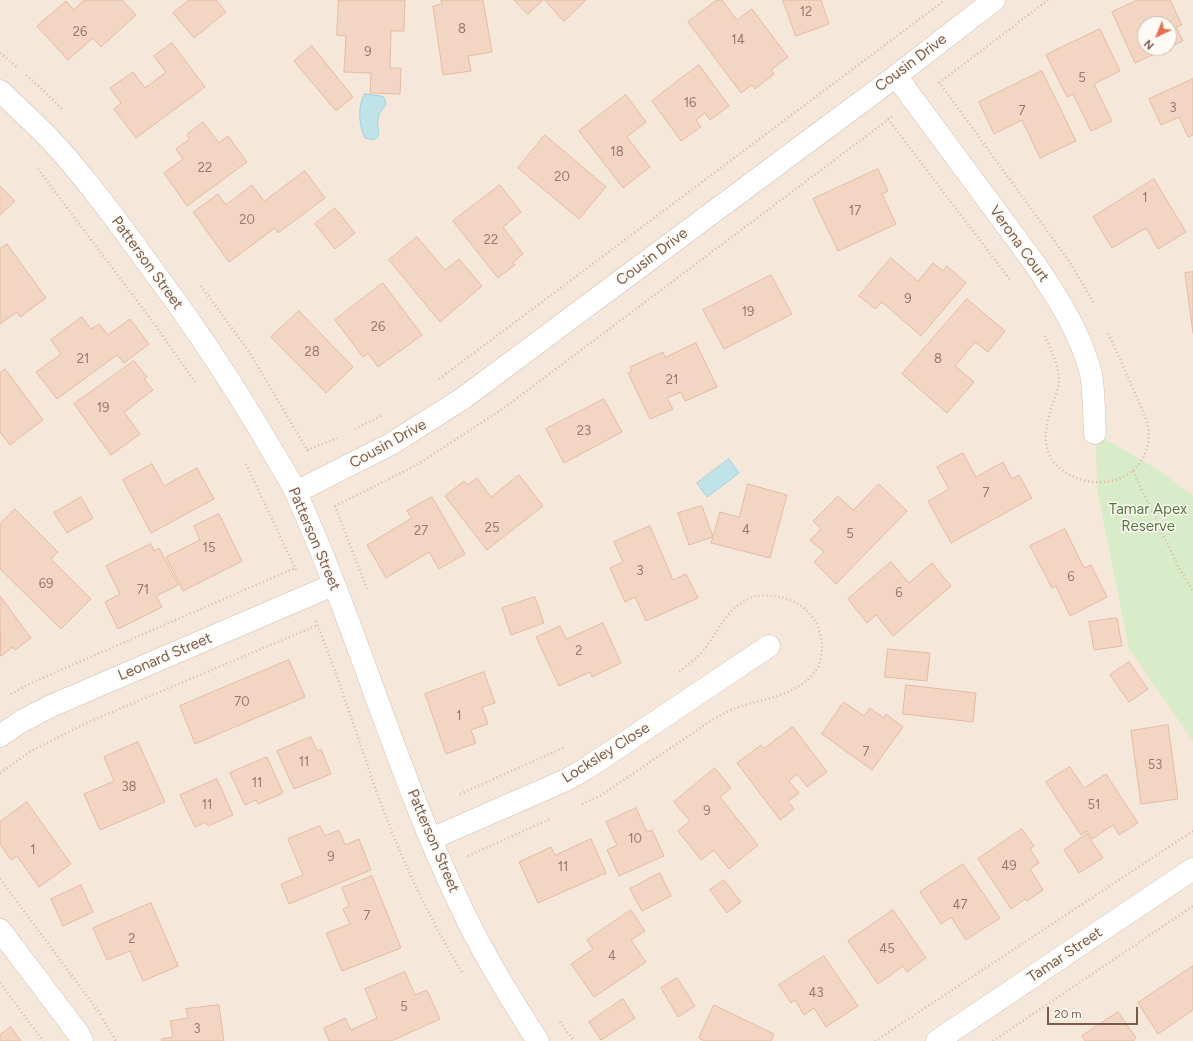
<!DOCTYPE html>
<html>
<head>
<meta charset="utf-8">
<style>
	body { margin:0 }
	#map { position:relative; width:1193px; height:1041px; overflow:hidden; background:#fdf6ec; font-family:Figtree,sans-serif }
	canvas { display:block }
	.north { position:absolute; left:1137px; top:16px; width:40px; height:40px; box-sizing:border-box; background:#fffaf3; border:1px solid #cabbb1; border-radius:50%; rotate:223deg; font-size:11px; font-weight:700; line-height:16px; text-align:center; color:#7a5c4d }
	.north::after { content:''; display:block; margin:auto; width:14px; height:18px; background:#e76f51; clip-path:polygon(50% 0,100% 100%,50% 72%,0 100%) }
	.scale { position:absolute; left:1047px; top:1007px; width:91px; height:18px; box-sizing:border-box; border:2px solid #7a5c4d; border-top:0; padding-left:5px; font-size:12px; line-height:14px; white-space:nowrap; color:#7a5c4d; -webkit-text-stroke:3px #fffaf3; paint-order:stroke }
</style>
</head>
<body>
<div id="map">
<canvas width="1193" height="1041"></canvas>
<div class="north">N</div>
<div class="scale">20 m</div>
</div>
<script>
const ctx = document.querySelector('canvas').getContext('2d');
ctx.lineJoin = 'round';
function paint(path, color) {
  ctx.fillStyle = color;
  ctx.fill(path, 'evenodd');
}
function stroke(path, color, width, dash) {
  ctx.strokeStyle = color;
  ctx.lineWidth = width;
  ctx.lineCap = dash ? 'butt' : 'round';
  ctx.setLineDash(dash || []);
  ctx.stroke(path);
}
function write(font, color, halo, rows, align = 'center') {
  ctx.font = font + ' Figtree,sans-serif';
  ctx.lineWidth = 3;
  ctx.setLineDash([]);
  ctx.textBaseline = 'middle';
  ctx.strokeStyle = halo;
  ctx.fillStyle = color;
  for (const [text, x, y, turn = 0] of rows) {
    ctx.save();
    ctx.translate(x, y);
    ctx.rotate((+turn || 0) * Math.PI / 180);
    ctx.textAlign = isNaN(turn) ? turn : align;
    if (halo) ctx.strokeText(text, 0, 0);
    ctx.fillText(text, 0, 0);
    ctx.restore();
  }
}
paint(new Path2D(`
	M 0,0 L 1193,0 L 1193,1041 L 0,1041 ZM 1145,24 L 1169,24 L 1169,48 L 1145,48 Z`), '#f5e8da');
paint(new Path2D(`
	M 1095,433 L 1157,469 L 1193,496 L 1193,741 L 1129,649 L 1098,495 Z`), '#d8ecc9');
const water = new Path2D(`
	M 365,94 L 381,96 L 384,97 L 386,104 C 383,109 378,114 378,119 C 376,127 383,134 374,140 L 365,138 C 359,127 357,104 365,94 Z
	M 729,459 L 739,473 L 707,497 L 697,483 Z`);
paint(water, '#bfe3e8');
stroke(water, '#a5d3da', 1);
const building = new Path2D(`
	M 84,0 L 122,0 L 136,15 L 101,47 L 93,38 L 68,60 L 37,26 L 66,1 L 74,10 Z
	M 189,0 L 216,0 L 226,12 L 194,38 L 173,13 Z
	M 339,0 L 405,0 L 404,31 L 391,31 L 390,68 L 401,68 L 400,94 L 370,93 L 371,73 L 344,72 L 346,36 L 337,35 Z
	M 441,0 L 483,0 L 492,52 L 468,56 L 471,71 L 443,75 L 433,6 L 442,4 Z
	M 514,0 L 543,0 L 528,14 Z
	M 545,0 L 586,0 L 564,21 Z
	M 717,0 L 722,0 L 737,20 L 752,9 L 788,57 L 771,70 L 774,74 L 755,89 L 752,85 L 741,93 L 688,22 Z
	M 783,0 L 821,0 L 829,24 L 796,36 Z
	M 1138,0 L 1170,0 L 1182,25 L 1176,27 L 1183,41 L 1169,47 L 1169,24 L 1145,24 L 1145,48 L 1167,48 L 1135,63 L 1112,12 Z
	M 1100,29 L 1120,71 L 1094,84 L 1112,121 L 1091,131 L 1073,94 L 1067,97 L 1046,55 Z
	M 172,43 L 205,87 L 136,138 L 114,109 L 121,103 L 110,88 L 133,72 L 145,88 L 166,72 L 154,56 Z
	M 312,46 L 353,97 L 336,111 L 294,61 Z
	M 699,65 L 729,106 L 710,120 L 705,113 L 696,120 L 701,127 L 681,141 L 652,101 Z
	M 1042,71 L 1076,141 L 1040,158 L 1022,120 L 994,134 L 979,102 Z
	M 1193,79 L 1193,135 L 1188,137 L 1179,117 L 1161,125 L 1149,99 Z
	M 626,95 L 646,122 L 627,137 L 650,167 L 623,188 L 579,131 Z
	M 203,122 L 219,143 L 228,136 L 247,162 L 187,206 L 164,173 L 183,159 L 176,149 L 190,139 L 187,135 Z
	M 545,135 L 606,187 L 579,219 L 518,168 Z
	M 878,169 L 888,191 L 882,194 L 896,224 L 838,251 L 813,199 Z
	M 305,171 L 325,198 L 278,233 L 275,228 L 229,262 L 193,212 L 218,194 L 226,205 L 252,185 L 264,201 Z
	M 1154,179 L 1186,232 L 1158,249 L 1146,228 L 1112,248 L 1093,217 Z
	M 500,185 L 521,212 L 503,227 L 523,254 L 513,262 L 515,265 L 498,278 L 453,221 Z
	M 0,186 L 15,201 L 0,215 Z
	M 335,208 L 355,233 L 335,249 L 315,224 Z
	M 417,237 L 445,270 L 459,259 L 482,286 L 440,322 L 389,260 Z
	M 7,244 L 46,298 L 20,317 L 17,312 L 0,324 L 0,249 Z
	M 891,258 L 918,281 L 933,263 L 943,271 L 947,266 L 966,283 L 921,336 L 882,302 L 875,309 L 859,296 Z
	M 1193,272 L 1193,333 L 1185,273 Z
	M 771,275 L 792,314 L 724,349 L 703,310 Z
	M 383,283 L 422,335 L 378,367 L 368,353 L 363,357 L 335,320 Z
	M 967,299 L 1005,331 L 988,352 L 975,342 L 955,366 L 974,382 L 947,413 L 902,374 Z
	M 299,311 L 353,367 L 326,393 L 271,337 Z
	M 82,317 L 91,329 L 99,324 L 108,335 L 130,319 L 149,344 L 124,363 L 117,355 L 57,399 L 36,372 L 61,354 L 51,340 Z
	M 696,343 L 717,387 L 685,401 L 681,392 L 667,398 L 673,409 L 650,419 L 628,373 L 632,371 L 630,367 L 663,352 L 665,357 Z
	M 134,361 L 147,377 L 144,379 L 153,390 L 124,412 L 140,434 L 111,455 L 74,404 Z
	M 5,369 L 43,420 L 10,445 L 0,432 L 0,373 Z
	M 604,399 L 622,432 L 564,463 L 546,429 Z
	M 963,453 L 976,477 L 1003,462 L 1012,479 L 1019,475 L 1032,498 L 951,543 L 928,501 L 949,489 L 937,467 Z
	M 152,464 L 164,486 L 197,468 L 214,499 L 151,533 L 123,480 Z
	M 519,475 L 543,506 L 487,550 L 445,496 L 464,481 L 467,485 L 477,478 L 491,497 Z
	M 748,484 L 787,495 L 770,558 L 711,543 L 720,512 L 739,517 Z
	M 879,484 L 907,511 L 836,584 L 814,562 L 824,552 L 810,540 L 821,529 L 813,521 L 838,496 L 853,510 Z
	M 81,497 L 93,518 L 67,533 L 54,513 Z
	M 432,497 L 465,554 L 439,569 L 429,552 L 386,578 L 367,545 L 412,518 L 407,511 Z
	M 702,506 L 713,537 L 689,545 L 678,513 Z
	M 15,509 L 58,552 L 51,559 L 91,599 L 61,629 L 0,569 L 0,524 Z
	M 219,514 L 242,561 L 183,591 L 166,557 L 200,540 L 194,526 Z
	M 650,526 L 673,580 L 686,574 L 698,598 L 646,621 L 635,597 L 625,602 L 610,568 L 623,562 L 614,542 Z
	M 1065,529 L 1084,568 L 1091,565 L 1107,597 L 1070,616 L 1056,586 L 1052,588 L 1030,546 Z
	M 151,544 L 154,551 L 159,548 L 178,585 L 156,596 L 162,607 L 118,629 L 105,602 L 120,594 L 106,566 Z
	M 891,562 L 909,583 L 932,563 L 951,586 L 893,636 L 876,615 L 867,623 L 848,599 Z
	M 0,596 L 31,638 L 15,650 L 13,647 L 1,656 Z
	M 535,597 L 544,623 L 511,635 L 502,608 Z
	M 1117,618 L 1122,646 L 1094,650 L 1089,622 Z
	M 603,623 L 621,663 L 592,677 L 590,672 L 559,686 L 536,637 L 560,626 L 566,639 Z
	M 888,649 L 930,653 L 927,681 L 885,677 Z
	M 289,660 L 305,697 L 195,744 L 180,706 Z
	M 1129,662 L 1148,689 L 1129,702 L 1110,675 Z
	M 484,672 L 495,703 L 482,707 L 488,724 L 471,730 L 476,743 L 446,754 L 425,694 Z
	M 906,685 L 976,693 L 973,722 L 903,714 Z
	M 844,702 L 864,716 L 870,708 L 884,718 L 886,714 L 903,727 L 872,770 L 822,734 Z
	M 1168,725 L 1178,799 L 1141,804 L 1131,731 Z
	M 793,727 L 827,772 L 807,787 L 797,774 L 789,781 L 799,793 L 788,801 L 794,809 L 780,820 L 737,763 L 761,745 L 764,748 Z
	M 311,737 L 317,751 L 321,749 L 331,774 L 294,789 L 277,751 Z
	M 138,742 L 165,802 L 100,830 L 84,794 L 114,781 L 104,757 Z
	M 267,757 L 283,793 L 258,804 L 256,800 L 245,805 L 230,773 Z
	M 1070,767 L 1084,788 L 1106,774 L 1138,823 L 1119,835 L 1113,825 L 1092,839 L 1087,831 L 1081,835 L 1046,782 Z
	M 715,768 L 731,788 L 720,797 L 758,845 L 729,869 L 714,850 L 701,860 L 678,831 L 690,821 L 674,802 Z
	M 217,779 L 233,815 L 208,826 L 206,822 L 195,827 L 180,795 Z
	M 27,802 L 71,864 L 39,887 L 17,856 L 11,860 L 0,844 L 0,822 Z
	M 636,808 L 647,832 L 652,830 L 664,856 L 619,876 L 607,850 L 617,845 L 606,822 Z
	M 320,826 L 325,836 L 339,830 L 345,845 L 359,839 L 371,870 L 289,904 L 281,884 L 303,875 L 288,839 Z
	M 1022,829 L 1034,846 L 1030,849 L 1039,863 L 1030,869 L 1043,890 L 1027,901 L 1025,899 L 1011,909 L 978,859 Z
	M 1087,834 L 1103,858 L 1079,873 L 1064,850 Z
	M 591,839 L 606,873 L 538,903 L 519,862 L 551,847 L 555,855 Z
	M 963,864 L 1000,918 L 966,940 L 951,917 L 941,924 L 920,892 Z
	M 660,873 L 671,896 L 642,911 L 630,889 Z
	M 372,876 L 401,948 L 342,971 L 326,933 L 350,924 L 343,909 L 349,906 L 342,888 Z
	M 724,880 L 741,902 L 727,913 L 710,890 Z
	M 81,885 L 93,912 L 63,926 L 51,899 Z
	M 151,903 L 178,966 L 143,981 L 130,951 L 107,960 L 93,928 Z
	M 631,910 L 645,931 L 631,940 L 646,962 L 594,997 L 571,964 L 593,949 L 587,940 Z
	M 893,910 L 926,958 L 907,972 L 903,966 L 878,984 L 848,941 Z
	M 824,956 L 858,1006 L 826,1027 L 814,1008 L 804,1015 L 795,1000 L 791,1003 L 779,985 Z
	M 1193,966 L 1193,1010 L 1158,1034 L 1138,1003 Z
	M 405,972 L 415,995 L 427,990 L 440,1019 L 391,1041 L 329,1041 L 324,1028 L 345,1018 L 351,1030 L 377,1018 L 365,989 Z
	M 677,978 L 695,1006 L 678,1017 L 661,988 Z
	M 623,999 L 635,1018 L 601,1040 L 589,1022 Z
	M 219,1005 L 224,1041 L 162,1041 L 161,1039 L 173,1037 L 170,1021 L 188,1018 L 186,1009 Z
	M 714,1005 L 774,1034 L 771,1041 L 704,1041 L 699,1038 Z
	M 1118,1012 L 1136,1038 L 1133,1041 L 1085,1041 L 1082,1036 Z
	M 11,1027 L 21,1041 L 0,1041 L 0,1035 Z`);
paint(building, '#f3d5c3');
stroke(building, '#e6bba3', 1);
const street = new Path2D(`
	M 896,76 L 1035,264 C 1058,298 1081,334 1091,374 C 1094,390 1094,416 1095,433
	M 0,91 C 16,106 32,121 48,137 C 95,187 136,248 177,303 C 210,350 241,397 270,447 C 279,463 290,479 297,495 C 358,630 397,774 461,907 C 483,954 510,998 538,1041
	M 296,492 L 391,444 L 462,399 L 896,76 L 994,0
	M 0,736 L 22,721 L 51,706 L 333,585
	M 431,839 L 566,780 L 587,768 L 769,646
	M 0,930 L 78,1033 L 82,1041
	M 937,1041 L 1193,869`);
stroke(street, '#d1beb0', 23);
stroke(new Path2D(`
	M 0,53 L 18,68
	M 26,75 L 42,89 L 62,109
	M 939,82 L 1069,261 L 1094,303
	M 939,83 L 1048,0
	M 888,119 L 1011,281
	M 38,169 L 153,322 L 195,382
	M 201,286 L 248,350 L 308,451
	M 1045,336 C 1050,349 1059,365 1059,380 C 1059,387 1056,394 1054,400 C 1048,419 1041,437 1050,456 C 1055,466 1063,472 1074,477 C 1109,492 1148,474 1149,434 C 1149,423 1142,410 1138,400 C 1128,377 1118,355 1108,333
	M 439,379 L 945,0
	M 355,429 L 381,416
	M 307,450 L 338,438
	M 246,464 L 297,572
	M 1133,471 L 1179,568 L 1193,591
	M 335,506 L 415,466 L 504,408 L 893,116
	M 335,506 L 367,589
	M 316,621 C 339,678 357,736 377,793 C 400,856 428,917 463,974
	M 11,694 L 31,683 L 295,568
	M 0,773 L 31,751 L 91,721 L 318,625
	M 460,794 L 565,747
	M 582,804 L 600,796 L 712,720 C 720,716 728,711 736,708 C 766,697 797,697 817,669 C 821,663 822,653 822,646 C 821,617 799,597 771,596 C 764,595 755,595 748,599 C 725,610 718,633 703,651 C 695,660 686,666 677,673
	M 468,856 L 550,819
	M 0,879 L 101,1015
	M 0,983 L 43,1041
	M 103,1019 L 116,1041
	M 560,1022 L 574,1041
	M 875,1041 L 1193,831
	M 993,1041 L 1193,906`), '#d9b8a5', 2.5, [1, 3]);
stroke(street, '#fff', 22);
write('13px', '#987a6a', null, [
	["12",806,12],
	["8",462,29],
	["26",80,32],
	["14",738,40],
	["9",368,52],
	["5",1082,78],
	["16",690,103],
	["3",1173,108],
	["7",1022,111],
	["18",617,152],
	["22",205,168],
	["20",562,177],
	["1",1145,198],
	["17",855,211],
	["20",247,220],
	["22",491,240],
	["9",908,299],
	["19",748,312],
	["26",378,327],
	["28",312,352],
	["21",83,359],
	["8",938,359],
	["21",672,380],
	["19",103,408],
	["23",584,431],
	["7",986,493],
	["25",492,528],
	["4",746,530],
	["27",421,531],
	["5",850,534],
	["15",209,548],
	["3",640,571],
	["6",1071,577],
	["69",46,584],
	["71",143,590],
	["6",899,593],
	["2",579,651],
	["70",242,702],
	["1",459,716],
	["7",866,752],
	["11",304,762],
	["53",1155,765],
	["11",257,783],
	["38",129,787],
	["11",207,805],
	["51",1094,805],
	["9",707,811],
	["10",635,839],
	["1",33,850],
	["9",331,857],
	["49",1009,866],
	["11",563,867],
	["47",960,905],
	["7",367,916],
	["2",132,939],
	["45",887,949],
	["4",612,956],
	["43",816,993],
	["5",404,1007],
	["3",197,1029]
]);
write('15px', '#7a5c4d', '#fffaf3', [
	["Cousin Drive",911,63,-37],
	["Verona Court",1019,244,54],
	["Cousin Drive",652,257,-37],
	["Patterson Street",147,263,54],
	["Cousin Drive",388,444,-29],
	["Patterson Street",314,539,67],
	["Leonard Street",165,657,-23],
	["Locksley Close",606,753,-32],
	["Patterson Street",433,841,67],
	["Tamar Street",1065,955,-34]
]);
write('15px', '#537a41', '#fffaf3', [
	["Tamar Apex",1148,510],
	["Reserve",1148,527]
]);
</script>
</body>
</html>
